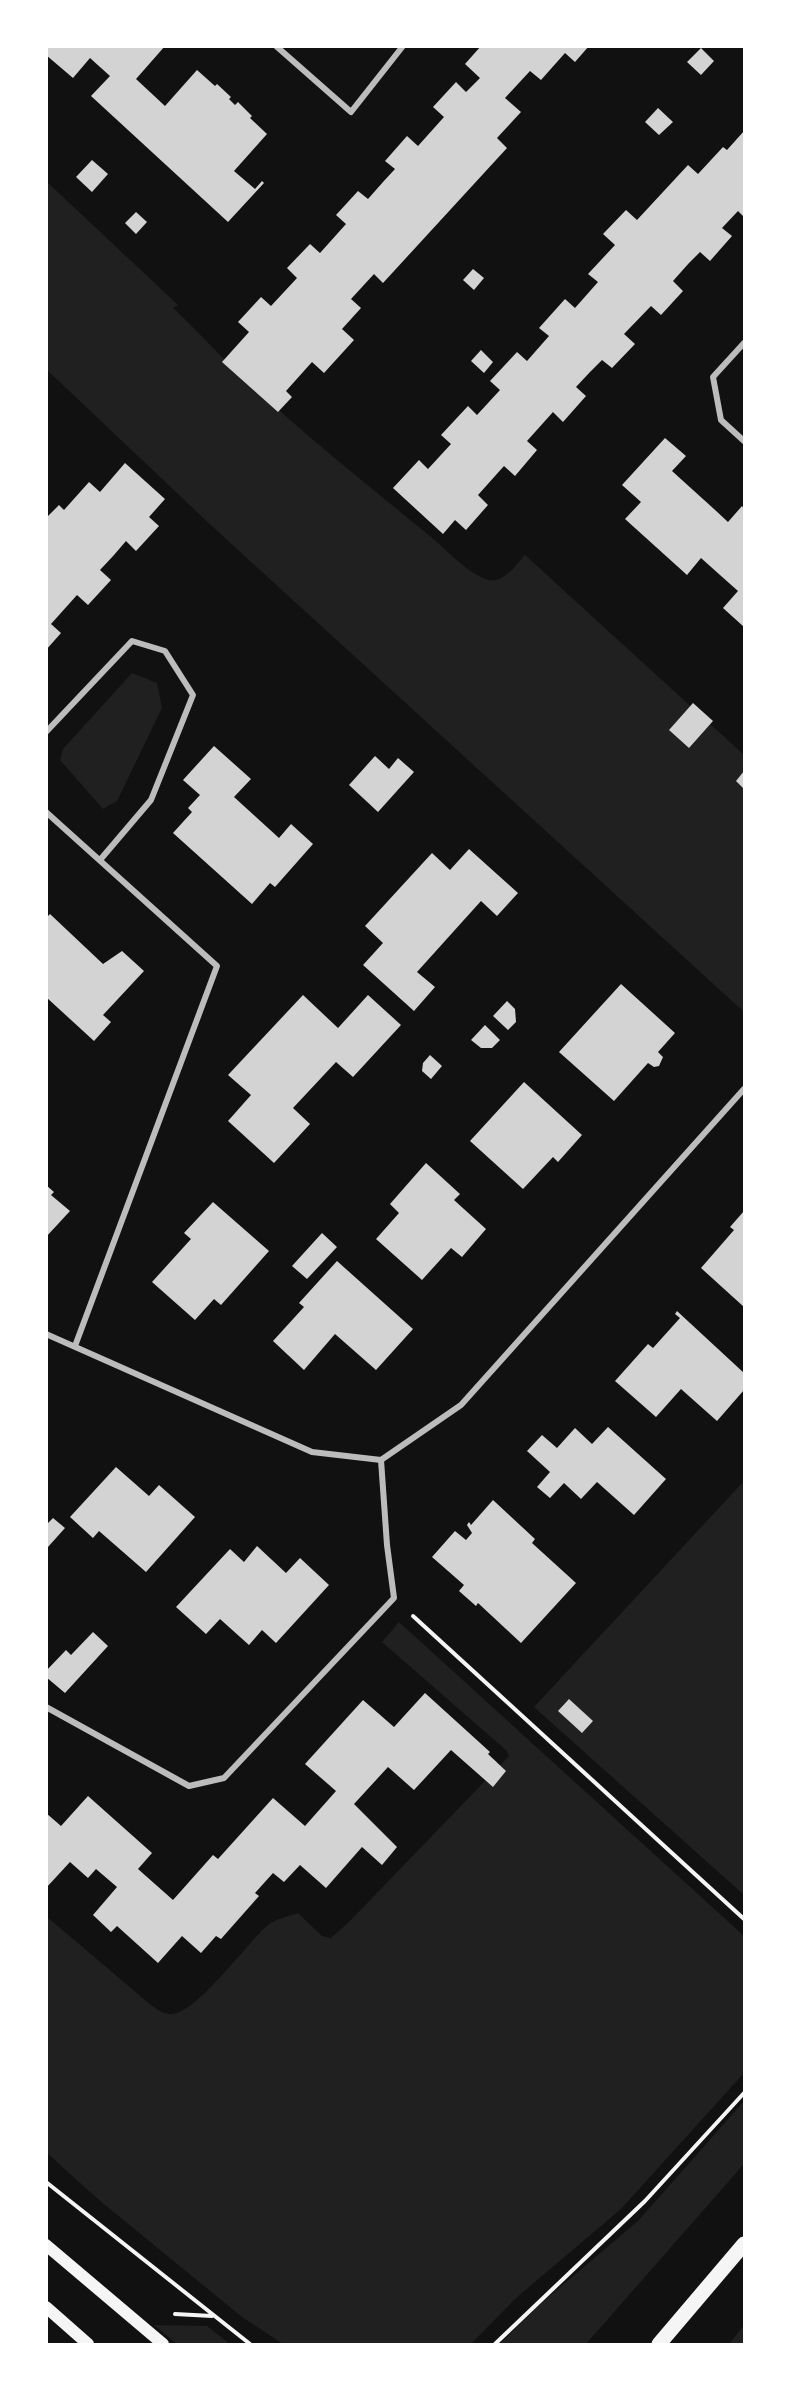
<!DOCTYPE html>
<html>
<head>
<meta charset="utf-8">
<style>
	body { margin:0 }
	#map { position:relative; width:791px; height:2391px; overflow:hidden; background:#111; font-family:Mulish,sans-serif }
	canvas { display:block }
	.frame { position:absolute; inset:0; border:48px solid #fff; pointer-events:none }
</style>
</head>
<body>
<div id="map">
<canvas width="791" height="2391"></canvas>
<div class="frame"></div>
</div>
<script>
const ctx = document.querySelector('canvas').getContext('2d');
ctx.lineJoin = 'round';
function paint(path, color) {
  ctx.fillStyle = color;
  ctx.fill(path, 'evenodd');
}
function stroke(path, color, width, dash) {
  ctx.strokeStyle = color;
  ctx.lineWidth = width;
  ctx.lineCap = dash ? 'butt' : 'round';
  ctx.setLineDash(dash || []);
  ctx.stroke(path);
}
paint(new Path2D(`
	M 46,181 L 178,305 L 173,308 C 196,329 216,352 238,373 C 299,430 366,484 430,536 C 444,548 472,577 489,580 C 504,583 516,565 525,555 L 744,755 L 744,1012 L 214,528 L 47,370 Z
	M 132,673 L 157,683 L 162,708 L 117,801 L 103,809 L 60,760 L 63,749 Z
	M 744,1481 L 744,1895 L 534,1707 Z
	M 399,1622 L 744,1936 L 744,2073 L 621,2209 L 516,2298 L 471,2344 L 283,2344 L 242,2317 L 99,2200 L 47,2153 L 47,1917 L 151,2005 C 157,2009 164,2015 172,2014 C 198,2012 246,1944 268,1925 C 275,1919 289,1916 298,1913 L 322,1936 L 331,1938 L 349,1922 L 509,1756 L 507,1751 L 382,1642 Z
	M 744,2101 L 744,2164 L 586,2344 L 500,2344 L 538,2306 L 639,2220 Z
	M 154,2325 L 207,2326 L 230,2344 L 177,2344 Z
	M 744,2325 L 744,2344 L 729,2344 Z`), '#202020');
paint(new Path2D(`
	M 46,46 L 165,46 L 136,79 L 165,106 L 197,70 L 215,86 L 217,84 L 231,97 L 229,99 L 235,105 L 238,102 L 252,116 L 250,118 L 267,134 L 234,171 L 255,189 L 262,181 L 264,183 L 228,222 L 91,96 L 110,76 L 90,58 L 73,78 L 46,55 Z
	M 481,46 L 589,46 L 575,62 L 565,53 L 541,80 L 530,71 L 505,98 L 521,112 L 497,138 L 507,148 L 383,283 L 374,274 L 351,299 L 361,308 L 342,329 L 354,340 L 324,373 L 312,362 L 286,391 L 292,397 L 278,412 L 222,362 L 249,332 L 238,322 L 261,297 L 271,306 L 297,278 L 287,268 L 310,244 L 320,253 L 346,224 L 336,215 L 358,191 L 368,199 L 383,182 L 395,169 L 385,161 L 407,136 L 418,146 L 444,117 L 433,107 L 456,82 L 466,92 L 480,78 L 465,64 Z
	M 701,48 L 714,61 L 701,75 L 687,62 Z
	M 658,108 L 673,122 L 659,135 L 645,122 Z
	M 744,131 L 744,217 L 738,211 L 722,228 L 732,236 L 710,261 L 700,252 L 689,263 L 673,281 L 683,291 L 661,315 L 651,306 L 624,334 L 635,344 L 612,368 L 602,360 L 590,372 L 576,387 L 586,396 L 563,422 L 553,412 L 527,441 L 537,450 L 515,476 L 504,466 L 478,495 L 488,505 L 466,530 L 455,520 L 443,534 L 393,488 L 419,460 L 428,469 L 451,444 L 441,435 L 468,406 L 477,415 L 500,390 L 490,381 L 517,352 L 527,361 L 549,336 L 539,328 L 565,299 L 575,308 L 598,282 L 588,274 L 615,245 L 603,234 L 626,210 L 637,220 L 688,165 L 698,174 L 723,147 L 727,150 Z
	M 92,160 L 108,174 L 92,192 L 76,177 Z
	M 136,212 L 147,222 L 136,234 L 125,223 Z
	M 473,269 L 484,278 L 474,290 L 463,280 Z
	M 481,350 L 493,362 L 484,373 L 471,361 Z
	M 665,438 L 686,456 L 672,471 L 714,509 L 728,522 L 742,506 L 744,509 L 744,627 L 723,608 L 738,591 L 720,575 L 701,558 L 687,575 L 625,519 L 641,502 L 622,485 Z
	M 125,463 L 165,499 L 149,517 L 159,526 L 136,551 L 126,541 L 114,555 L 100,570 L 111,580 L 88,605 L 77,595 L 51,624 L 61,633 L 46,650 L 46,518 L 59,505 L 64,510 L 89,482 L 100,492 Z
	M 693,703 L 713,721 L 689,748 L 669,730 Z
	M 214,746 L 251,779 L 234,797 L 279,838 L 291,824 L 313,844 L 275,887 L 270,883 L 252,904 L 173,833 L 192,812 L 188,808 L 200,795 L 183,780 Z
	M 375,756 L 389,769 L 398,758 L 414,772 L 378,812 L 349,785 Z
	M 744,771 L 744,789 L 736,781 Z
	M 469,849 L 518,893 L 497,916 L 481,901 L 417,972 L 435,987 L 414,1011 L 363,965 L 383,943 L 365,926 L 432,853 L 450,870 Z
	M 50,914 L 103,964 L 122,951 L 144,971 L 103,1015 L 111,1022 L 94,1041 L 46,997 L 46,918 Z
	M 621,984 L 675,1033 L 658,1052 L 663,1057 L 659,1066 L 654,1067 L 648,1063 L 614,1101 L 559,1052 Z
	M 303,995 L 338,1028 L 368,995 L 401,1025 L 353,1077 L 336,1062 L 293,1108 L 310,1124 L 274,1163 L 228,1121 L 251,1095 L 228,1075 Z
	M 507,1001 L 515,1009 L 516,1022 L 508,1030 L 493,1016 Z
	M 485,1025 L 500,1040 L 492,1048 L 481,1048 L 471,1040 Z
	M 430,1055 L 442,1066 L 431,1079 L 422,1071 L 423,1063 Z
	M 524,1082 L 582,1135 L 558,1162 L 553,1157 L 523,1189 L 470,1141 Z
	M 426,1163 L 460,1194 L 454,1200 L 486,1229 L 462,1257 L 451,1248 L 422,1280 L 376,1239 L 399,1213 L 390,1204 Z
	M 46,1185 L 54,1192 L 51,1195 L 70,1211 L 46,1237 Z
	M 213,1202 L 269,1251 L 221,1305 L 214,1299 L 195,1320 L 152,1282 L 191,1239 L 184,1233 Z
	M 744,1211 L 744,1307 L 701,1268 L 734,1230 L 730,1227 Z
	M 322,1233 L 337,1247 L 307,1279 L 292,1266 Z
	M 337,1261 L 413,1329 L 376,1370 L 335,1334 L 304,1370 L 273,1341 L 304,1307 L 299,1303 Z
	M 677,1311 L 744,1373 L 744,1390 L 717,1421 L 681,1389 L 656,1417 L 615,1381 L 648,1344 L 653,1348 L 680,1318 L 675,1314 Z
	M 608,1427 L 666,1479 L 634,1515 L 597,1482 L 581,1499 L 564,1483 L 550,1498 L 537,1487 L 550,1472 L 527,1451 L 542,1435 L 557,1448 L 575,1428 L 592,1444 Z
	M 116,1467 L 149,1496 L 159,1485 L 195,1517 L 146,1572 L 99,1531 L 93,1538 L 70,1517 Z
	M 493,1500 L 535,1539 L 532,1543 L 576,1583 L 521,1643 L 478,1603 L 476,1606 L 459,1591 L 464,1585 L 432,1557 L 455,1531 L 466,1540 L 472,1533 L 467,1525 L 469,1522 L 471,1525 Z
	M 53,1518 L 65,1528 L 48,1547 L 46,1525 Z
	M 257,1546 L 286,1573 L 300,1558 L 329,1585 L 276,1643 L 262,1630 L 249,1645 L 220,1619 L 206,1634 L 176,1607 L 230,1549 L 244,1562 Z
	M 93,1632 L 108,1646 L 65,1693 L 46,1677 L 46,1671 L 66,1650 L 71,1655 Z
	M 425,1693 L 490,1752 L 488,1754 L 506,1771 L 493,1787 L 451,1750 L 414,1790 L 388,1767 L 354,1804 L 397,1847 L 382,1865 L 362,1847 L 326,1888 L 300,1865 L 284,1882 L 273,1873 L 255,1893 L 259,1896 L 221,1939 L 216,1936 L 201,1953 L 182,1936 L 158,1963 L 117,1926 L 111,1932 L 93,1915 L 117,1887 L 96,1869 L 88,1878 L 70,1862 L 46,1888 L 46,1813 L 61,1826 L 88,1796 L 152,1853 L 138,1869 L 173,1900 L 213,1855 L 218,1859 L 273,1798 L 305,1826 L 336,1791 L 305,1764 L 363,1700 L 394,1727 Z
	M 569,1699 L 593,1721 L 582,1733 L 558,1711 Z`), '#d3d3d3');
stroke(new Path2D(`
	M 413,1616 L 744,1919
	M 46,2182 L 250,2344
	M 175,2314 L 212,2316
	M 495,2344 L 645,2201 L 744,2093`), '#f5f5f5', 4);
stroke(new Path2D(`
	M 276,46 L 351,112 L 403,46
	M 744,343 L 713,377 L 721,420 L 744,441
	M 46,732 L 132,641 L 165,651 L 193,695 L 151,800 L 100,860
	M 46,812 L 217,966 L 75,1346
	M 46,1334 L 312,1452 L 381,1460 L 461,1405 L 744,1089
	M 46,1707 L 189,1786 L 224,1778 L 394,1598 L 387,1545 L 381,1460`), '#bcbcbc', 6);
stroke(new Path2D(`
	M 46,2245 L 163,2344
	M 46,2307 L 88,2344`), '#f5f5f5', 12);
stroke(new Path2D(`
	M 659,2344 L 744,2244`), '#f5f5f5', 15);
</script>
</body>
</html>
